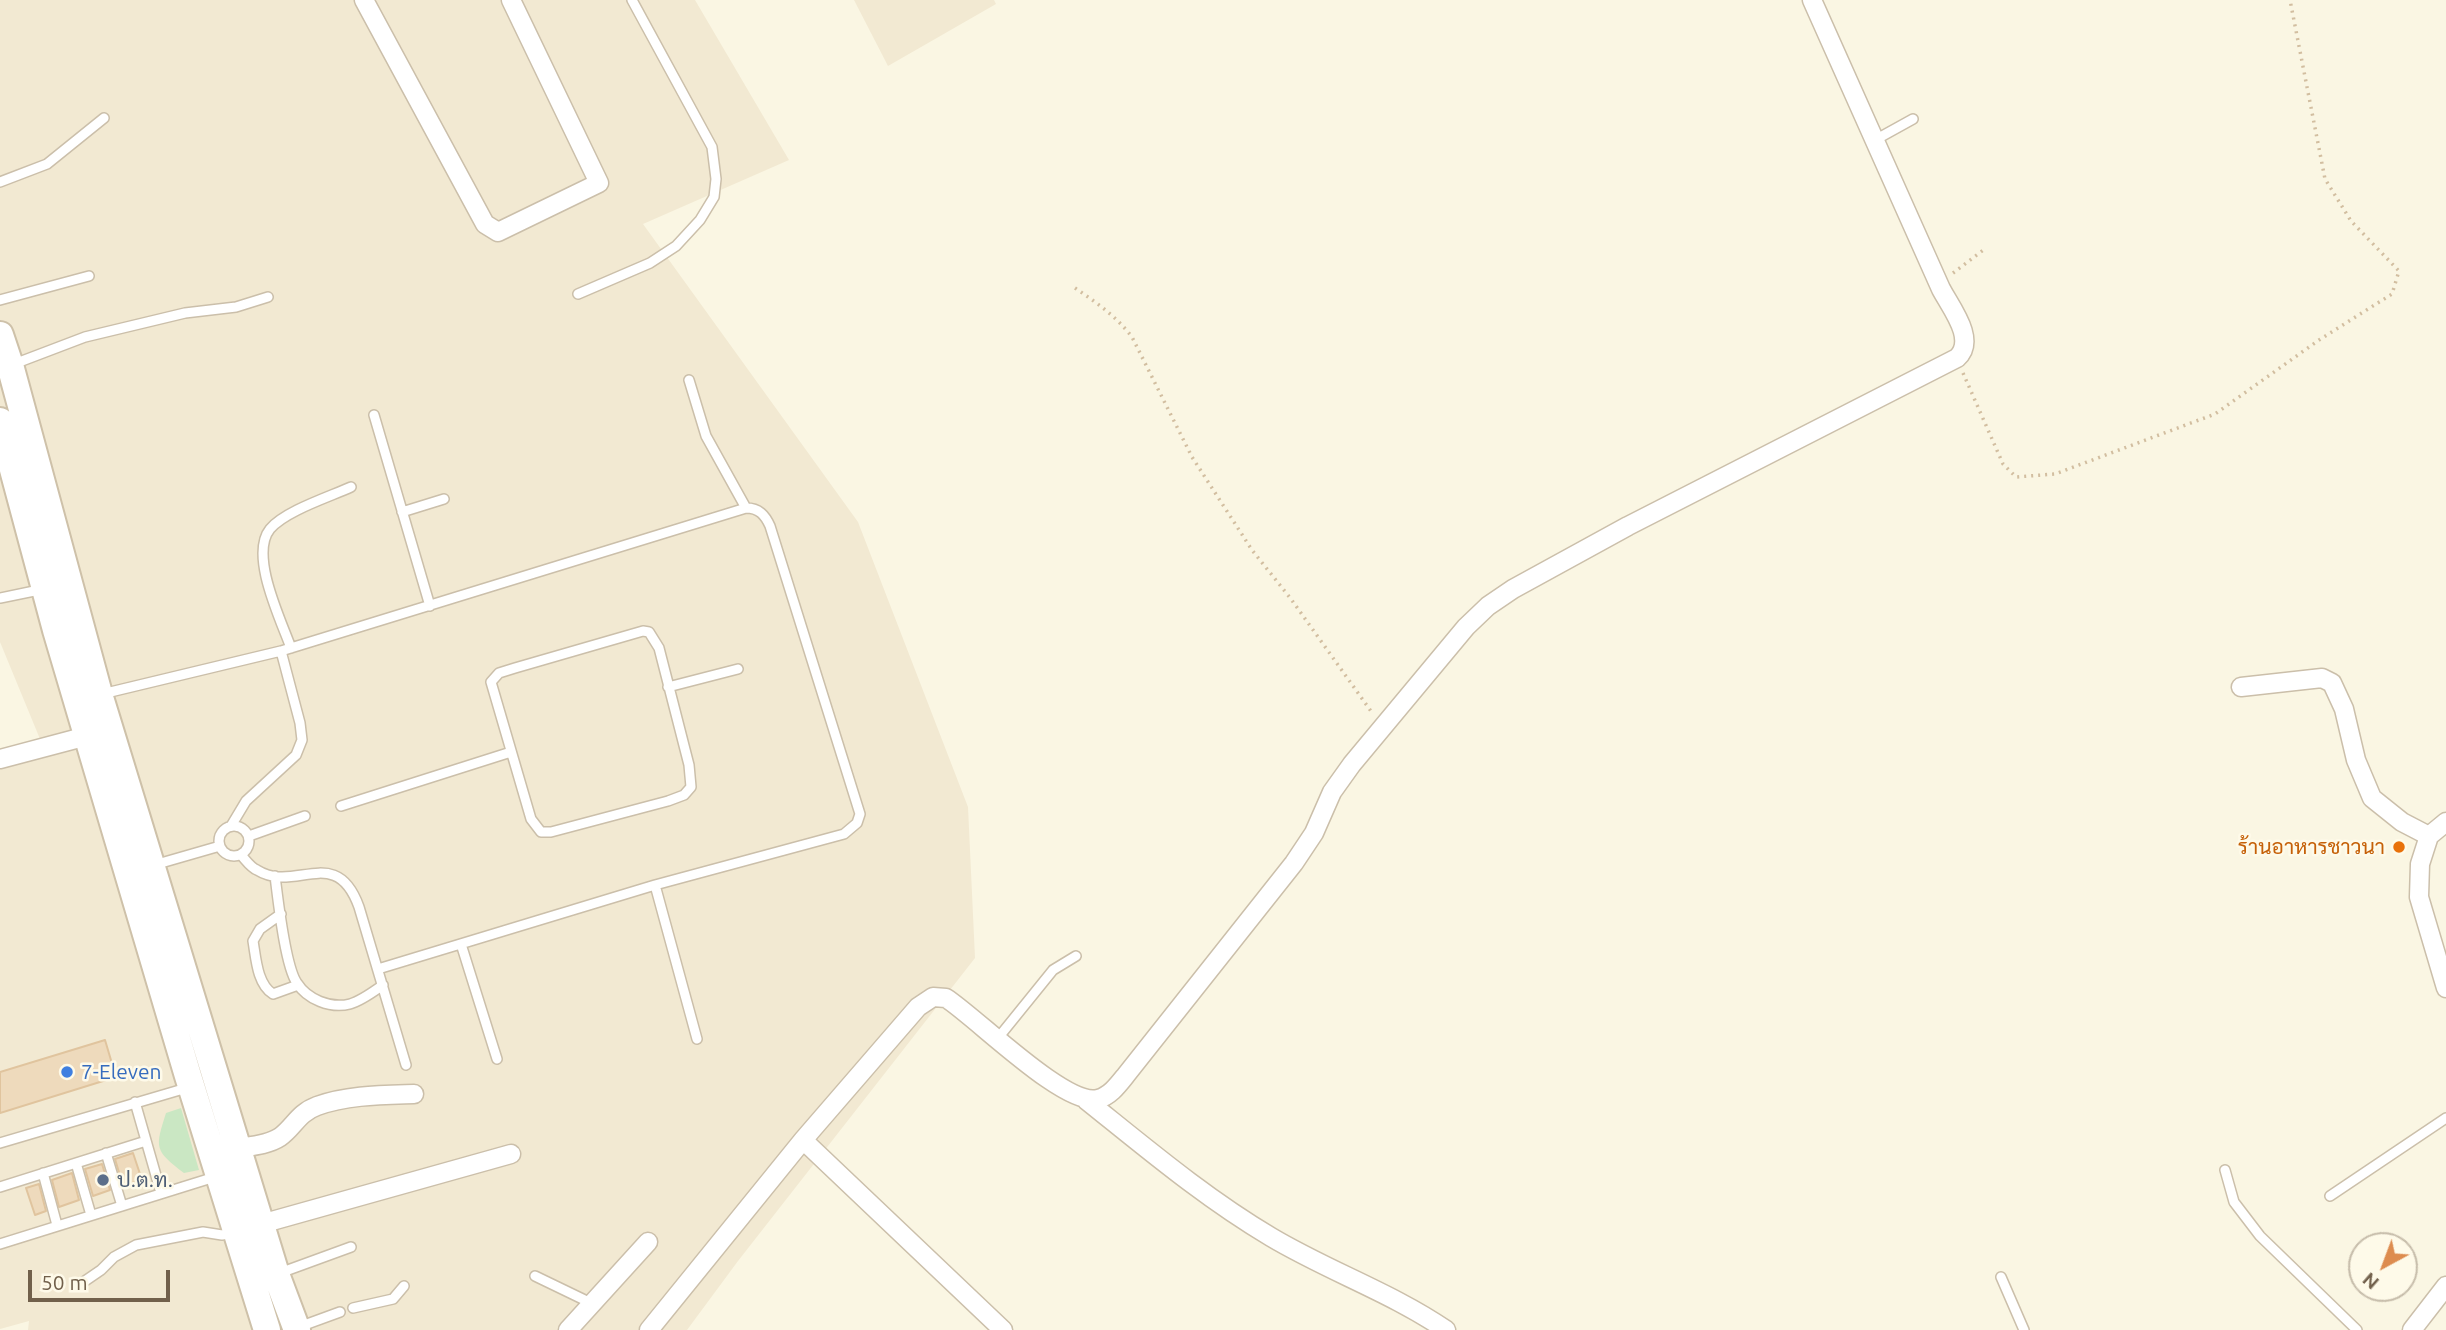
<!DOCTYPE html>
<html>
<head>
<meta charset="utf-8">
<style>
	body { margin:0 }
	#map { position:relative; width:2446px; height:1330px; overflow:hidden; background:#faf6e3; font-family:Ubuntu,sans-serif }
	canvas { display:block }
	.north { position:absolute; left:2348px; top:1232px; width:70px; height:70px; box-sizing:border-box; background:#fefae9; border:2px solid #c6bcaa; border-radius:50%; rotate:221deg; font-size:19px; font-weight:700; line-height:28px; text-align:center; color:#71604b }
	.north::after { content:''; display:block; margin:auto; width:24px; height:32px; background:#dd8c4f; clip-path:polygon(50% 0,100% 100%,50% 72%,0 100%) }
	.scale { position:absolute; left:28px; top:1270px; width:142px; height:32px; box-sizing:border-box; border:4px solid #71604b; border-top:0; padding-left:9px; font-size:21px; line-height:24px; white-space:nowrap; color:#71604b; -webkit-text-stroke:5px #fefae9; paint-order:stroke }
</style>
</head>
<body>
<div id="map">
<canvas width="2446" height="1330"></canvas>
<div class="north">N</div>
<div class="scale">50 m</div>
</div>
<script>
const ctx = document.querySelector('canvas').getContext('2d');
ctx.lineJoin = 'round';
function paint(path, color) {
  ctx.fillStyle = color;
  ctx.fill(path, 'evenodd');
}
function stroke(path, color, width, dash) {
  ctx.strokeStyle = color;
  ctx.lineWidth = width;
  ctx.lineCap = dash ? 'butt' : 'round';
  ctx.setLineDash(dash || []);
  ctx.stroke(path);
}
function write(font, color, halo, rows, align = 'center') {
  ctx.font = font + ' Ubuntu,Sarabun,sans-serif';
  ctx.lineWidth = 5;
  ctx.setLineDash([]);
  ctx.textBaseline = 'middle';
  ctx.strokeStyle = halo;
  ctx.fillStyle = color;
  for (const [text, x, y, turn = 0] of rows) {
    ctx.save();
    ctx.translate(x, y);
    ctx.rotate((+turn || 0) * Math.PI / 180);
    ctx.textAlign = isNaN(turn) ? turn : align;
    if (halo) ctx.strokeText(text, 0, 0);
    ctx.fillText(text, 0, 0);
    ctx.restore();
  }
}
paint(new Path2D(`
	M 0,0 L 695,0 L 789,160 L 643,224 L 858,522 L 968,807 L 975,958 L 738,1261 L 687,1330 L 28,1330 L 29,1321 L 0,1329 L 0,752 L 40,739 L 0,642 Z
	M 854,0 L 994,0 L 996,4 L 888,66 Z`), '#f2e9d2');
paint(new Path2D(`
	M 181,1108 L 199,1170 L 184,1173 C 154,1150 155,1148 166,1113 Z`), '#cae7c3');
const building = new Path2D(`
	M 105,1040 L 116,1077 L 0,1113 L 0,1072 Z
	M 133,1153 L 142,1180 L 123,1186 L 115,1159 Z
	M 102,1164 L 110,1190 L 93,1196 L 85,1169 Z
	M 72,1173 L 79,1200 L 59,1207 L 52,1180 Z
	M 39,1184 L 46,1211 L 35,1215 L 26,1188 Z`);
paint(building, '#eedabc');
stroke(building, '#e0c49e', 2);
const service = new Path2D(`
	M 1875,140 L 1913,119
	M 0,182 L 47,164 L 104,118
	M 578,294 L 650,263 L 676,246 L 700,220 L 714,197 L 716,179 L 712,147 L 632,0
	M 0,300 L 89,276
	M 14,364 L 85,337 L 185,313 L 236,307 L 268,297
	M 689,380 L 706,436 L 746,508
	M 374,415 L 430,606
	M 402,512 L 444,499
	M 0,598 L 44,589
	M 643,631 L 649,632 L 659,648 L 689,765 L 691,787 L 684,795 L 668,801 L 551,832 L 541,832 L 531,819 L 491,682 L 499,673 L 515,668 Z
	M 291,648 C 281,620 249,555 270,529 C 285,511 329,497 351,487
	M 668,687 L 738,669
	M 102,694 L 281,651 L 746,508 C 759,508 765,515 770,526 L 860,814 L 857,823 L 844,834 L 655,885 L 378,969
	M 341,806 L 511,752
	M219 841a15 15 0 1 1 30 0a15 15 0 1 1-30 0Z
	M 231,826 L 246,801 L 296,755 L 302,740 L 300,723 L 281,651
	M 249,836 L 305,816
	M 241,855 C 246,860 250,867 257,870 C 295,894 336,843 359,907 L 406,1065
	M 154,865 L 220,846
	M 275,876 C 278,899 285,966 297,983 C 307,999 330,1009 350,1004 C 361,1001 373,992 383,985
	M 655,885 L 697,1039
	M 281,914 L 260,929 L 253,941 C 256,958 257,984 273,994 L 298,985
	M 461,944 L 497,1059
	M 998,1038 L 1053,970 L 1076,956
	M 135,1102 L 161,1193
	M 0,1143 L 190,1087
	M 106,1153 L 122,1206
	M 76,1163 L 91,1215
	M 2225,1170 L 2234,1202 L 2260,1236 L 2357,1330
	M 43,1173 L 57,1225
	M 0,1187 L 146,1141
	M 2330,1196 L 2446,1118
	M 0,1244 L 218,1176
	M 277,1274 L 351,1247
	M 535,1276 L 593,1304
	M 2001,1277 L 2024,1330
	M 82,1283 L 101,1270 L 114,1257 L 136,1245 L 203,1232 L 222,1235 L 234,1233
	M 353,1308 L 393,1299 L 404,1286
	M 299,1327 L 340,1312`);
const minor = new Path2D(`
	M 364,0 L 485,224 L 498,232 L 599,183 L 511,0
	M 2241,687 L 2322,678 L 2332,683 L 2344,709 L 2356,760 L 2372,798 L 2402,822 L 2429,836
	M 0,759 L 87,736
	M 2446,822 L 2429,836 L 2420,864 L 2419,897 L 2446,988
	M 1086,1100 C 1146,1148 1205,1198 1271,1237 C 1328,1271 1392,1293 1446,1330
	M 803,1140 L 1003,1330
	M 238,1148 C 251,1146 268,1145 280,1137 C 294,1127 298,1113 317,1106 C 347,1095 382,1095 414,1094
	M 261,1224 L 511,1154
	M 568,1330 L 648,1242
	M 649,1330 L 803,1140 L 918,1007 L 933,997 L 946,998 C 977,1018 1065,1107 1098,1099 C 1110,1096 1118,1085 1126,1075 L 1294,863 L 1314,833 L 1332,792 L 1352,764 L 1466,627 L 1488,606 L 1513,589 L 1628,526 L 1957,358 C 1977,340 1951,308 1941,289 L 1812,0
	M 2412,1330 L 2446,1286`);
const secondary = new Path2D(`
	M 0,335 L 10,365 L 99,694 L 276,1274 L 297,1330
	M 0,421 L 56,630 L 188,1076 L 267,1330`);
stroke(service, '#cbbfaa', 12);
stroke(minor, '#cbbfaa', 21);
stroke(secondary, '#cec1a9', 30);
stroke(new Path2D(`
	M 1953,273 L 1986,248
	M 1075,288 C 1097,303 1116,316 1132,337 L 1192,457 L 1252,550 L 1291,599 L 1373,714
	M 1963,373 L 2003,464 L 2016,477 L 2055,474 L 2215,414 L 2319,340 L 2392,294 L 2399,271 L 2351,221 L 2325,179 L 2290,0`), '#d2bea0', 3.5, [2, 5]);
stroke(service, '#fff', 9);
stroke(minor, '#fff', 18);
stroke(secondary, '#fff', 26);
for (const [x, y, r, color] of [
	[2399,847,7,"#e8710a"],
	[67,1072,7,"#3f7fe0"],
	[103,1180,7,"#5c6f8a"]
]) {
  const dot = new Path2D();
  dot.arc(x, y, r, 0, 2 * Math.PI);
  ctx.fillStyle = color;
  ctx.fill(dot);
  stroke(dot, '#fefae9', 2.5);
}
write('21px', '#c56008', '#fefae9', [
	["ร้านอาหารชาวนา",2385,847]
], 'right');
write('21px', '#366cbe', '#fefae9', [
	["7-Eleven",81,1072]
], 'left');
write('21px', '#4e5e75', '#fefae9', [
	["ป.ต.ท.",117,1180]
], 'left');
</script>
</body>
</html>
